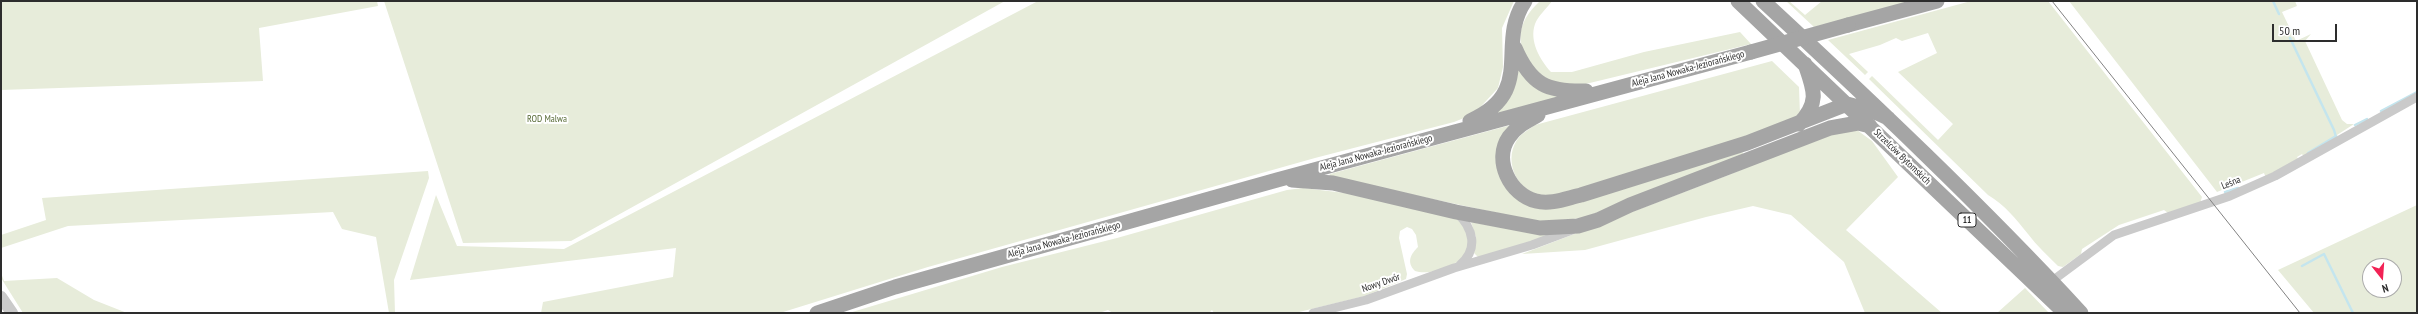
<!DOCTYPE html>
<html>
<head>
<meta charset="utf-8">
<style>
	body { margin:0 }
	#map { position:relative; width:2418px; height:314px; overflow:hidden; background:#fff; font-family:"PT Sans Narrow",sans-serif }
	canvas { display:block }
	.frame { position:absolute; inset:0; border:2px solid #2d2d2d; pointer-events:none }
	.north { position:absolute; left:2362px; top:258px; width:40px; height:40px; box-sizing:border-box; background:#fff; border:1px solid #ababab; border-radius:50%; rotate:163deg; font-size:11px; font-weight:700; line-height:16px; text-align:center; color:#2d2d2d }
	.north::after { content:''; display:block; margin:auto; width:14px; height:18px; background:#f22255; clip-path:polygon(50% 0,100% 100%,50% 72%,0 100%) }
	.scale { position:absolute; left:2272px; top:24px; width:65px; height:18px; box-sizing:border-box; border:2px solid #2d2d2d; border-top:0; padding-left:5px; font-size:12px; line-height:14px; white-space:nowrap; color:#2d2d2d; -webkit-text-stroke:3px #fff; paint-order:stroke }
</style>
</head>
<body>
<div id="map">
<canvas width="2418" height="314"></canvas>
<div class="frame"></div>
<div class="north">N</div>
<div class="scale">50 m</div>
</div>
<script>
const ctx = document.querySelector('canvas').getContext('2d');
ctx.lineJoin = 'round';
function paint(path, color) {
  ctx.fillStyle = color;
  ctx.fill(path, 'evenodd');
}
function stroke(path, color, width, dash) {
  ctx.strokeStyle = color;
  ctx.lineWidth = width;
  ctx.lineCap = dash ? 'butt' : 'round';
  ctx.setLineDash(dash || []);
  ctx.stroke(path);
}
function write(font, color, halo, rows, align = 'center') {
  ctx.font = font + ' "PT Sans Narrow",sans-serif';
  ctx.lineWidth = 4;
  ctx.setLineDash([]);
  ctx.textBaseline = 'middle';
  ctx.strokeStyle = halo;
  ctx.fillStyle = color;
  for (const [text, x, y, turn = 0] of rows) {
    ctx.save();
    ctx.translate(x, y);
    ctx.rotate((+turn || 0) * Math.PI / 180);
    ctx.textAlign = isNaN(turn) ? turn : align;
    if (halo) ctx.strokeText(text, 0, 0);
    ctx.fillText(text, 0, 0);
    ctx.restore();
  }
}
paint(new Path2D(`
	M 1,1 L 377,1 L 378,6 L 259,28 L 263,81 L 1,90 Z
	M 384,1 L 1005,1 L 571,241 L 463,243 Z
	M 1038,1 L 1514,1 L 1502,28 L 1503,67 L 1498,88 L 1474,114 L 1454,122 L 1315,158 L 928,267 L 780,313 L 541,313 L 543,302 L 673,277 L 676,248 L 410,280 L 436,195 L 457,246 L 564,249 Z
	M 1540,1 L 1552,1 C 1547,8 1538,16 1535,24 C 1529,41 1540,60 1551,72 L 1572,72 L 1644,52 L 1740,32 L 1751,44 L 1569,88 C 1562,87 1553,87 1547,84 C 1543,82 1538,74 1535,70 C 1514,45 1516,23 1540,1 Z
	M 1786,1 L 1789,1 L 1805,15 L 1822,1 L 1915,1 L 1814,27 Z
	M 1971,1 L 2048,1 L 2202,197 L 2200,203 L 2168,213 L 2164,210 L 2119,225 L 2082,249 L 2081,254 L 2063,267 L 2058,266 C 2048,256 2037,246 2028,234 C 2016,219 2005,205 1988,195 L 1869,79 L 1872,76 L 1938,140 L 1953,124 L 1898,72 L 1937,53 L 1928,33 L 1902,41 L 1896,38 L 1880,45 L 1849,54 L 1868,72 L 1865,75 L 1828,40 Z
	M 2069,1 L 2295,1 L 2297,6 L 2282,12 L 2296,41 L 2311,34 L 2305,41 L 2342,120 L 2347,124 L 2354,124 L 2337,135 L 2338,138 L 2304,157 L 2302,154 L 2297,157 L 2299,160 L 2266,178 L 2264,173 L 2217,192 Z
	M 1772,61 L 1799,87 L 1800,115 L 1788,123 L 1561,194 C 1556,195 1548,197 1543,196 C 1516,192 1501,158 1520,136 C 1524,132 1530,129 1535,125 Z
	M 1517,66 C 1530,84 1542,92 1563,98 L 1489,119 Z
	M 1511,125 L 1500,146 L 1527,202 L 1741,149 L 1744,156 L 1583,218 L 1540,222 L 1329,177 L 1330,174 Z
	M 1857,130 L 1872,141 L 1898,177 L 1846,230 L 1942,313 L 1865,313 L 1844,262 L 1791,215 L 1753,206 L 1706,217 L 1585,250 L 1522,254 L 1731,174 L 1830,133 Z
	M 428,171 L 429,178 L 394,280 L 395,313 L 389,313 L 376,237 L 342,229 L 333,212 L 68,226 L 1,248 L 1,235 L 46,220 L 42,198 Z
	M 1303,188 L 1345,193 L 1458,218 L 1469,237 C 1468,242 1468,248 1466,253 C 1459,266 1429,276 1415,271 C 1406,262 1411,254 1418,247 L 1416,235 L 1412,229 L 1407,227 L 1400,231 L 1399,238 L 1407,274 L 1406,279 L 1365,296 L 1295,313 L 1214,313 L 1212,310 L 1209,313 L 1113,313 L 1108,310 L 1099,313 L 849,313 L 1002,267 L 1117,238 L 1287,190 Z
	M 2417,205 L 2417,313 L 2314,313 L 2278,270 ZM 2370,266 L 2394,266 L 2394,290 L 2370,290 Z
	M 1471,222 L 1549,236 L 1478,257 L 1474,253 L 1476,237 Z
	M 1,273 L 4,281 L 57,278 L 94,300 L 127,313 L 23,313 L 1,278 Z
	M 2025,288 L 2049,313 L 1997,313 Z`), '#e7ecda');
stroke(new Path2D(`
	M 2273,1 L 2279,14
	M 2290,38 L 2334,130 L 2336,137
	M 2381,111 L 2417,92
	M 2355,125 L 2367,119
	M 2308,153 L 2336,136
	M 2225,192 L 2238,188
	M 2302,266 L 2324,254 L 2353,313`), '#c4e5ee', 2.5);
stroke(new Path2D(`
	M 1457,213 C 1473,228 1479,249 1460,265
	M 2052,281 L 2114,235 L 2230,196 L 2275,176 L 2417,97
	M 1313,313 L 1366,300 L 1454,268 L 1532,245 L 1572,230`), '#cacaca', 9);
stroke(new Path2D(`
	M 1,297 L 12,313`), '#cacaca', 12);
stroke(new Path2D(`
	M 1738,1 L 2065,313
	M 1763,1 C 1872,102 1980,204 2081,313
	M 1848,25 L 1937,1
	M 1515,48 C 1531,85 1547,92 1586,91
	M 1538,115 C 1527,121 1517,126 1509,137 C 1493,160 1510,195 1536,201 C 1551,205 1567,198 1581,195 L 1747,143 L 1847,104 L 1873,111 L 1888,118
	M 1470,121 C 1537,91 1495,45 1525,1
	M 1799,124 C 1820,102 1814,90 1805,64
	M 1292,180 L 1333,183 L 1456,212 L 1540,228 L 1578,226 L 1598,220 L 1630,205 L 1830,128 L 1858,123 L 1870,126
	M 817,313 L 895,287 L 1277,180 L 1751,52`), '#a5a5a5', 15);
stroke(new Path2D(`
	M 2052,1 L 2300,313`), '#828282', 1);
stroke(new Path2D(`
	M 1751,52 L 1848,25`), '#a5a5a5', 15);
for (const [x, y, w] of [
	[1967,220,18]
]) {
  const box = new Path2D();
  box.roundRect(x - w / 2, y - 7, w, 14, 3);
  ctx.fillStyle = '#fff';
  ctx.fill(box);
  stroke(box, '#2d2d2d', 1);
}
write('bold 9px', '#2d2d2d', null, [
	["11",1967,220]
]);
write('10px', '#2d2d2d', '#fff', [
	["Aleja Jana Nowaka-Jeziorańskiego",1688,69,-15],
	["Aleja Jana Nowaka-Jeziorańskiego",1376,153,-15],
	["Strzelców Bytomskich",1902,157,44],
	["Leśna",2231,183,-22],
	["Aleja Jana Nowaka-Jeziorańskiego",1064,240,-15],
	["Nowy Dwór",1381,283,-19]
]);
write('10px', '#596c38', '#fff', [
	["ROD Malwa",547,119]
]);
</script>
</body>
</html>
